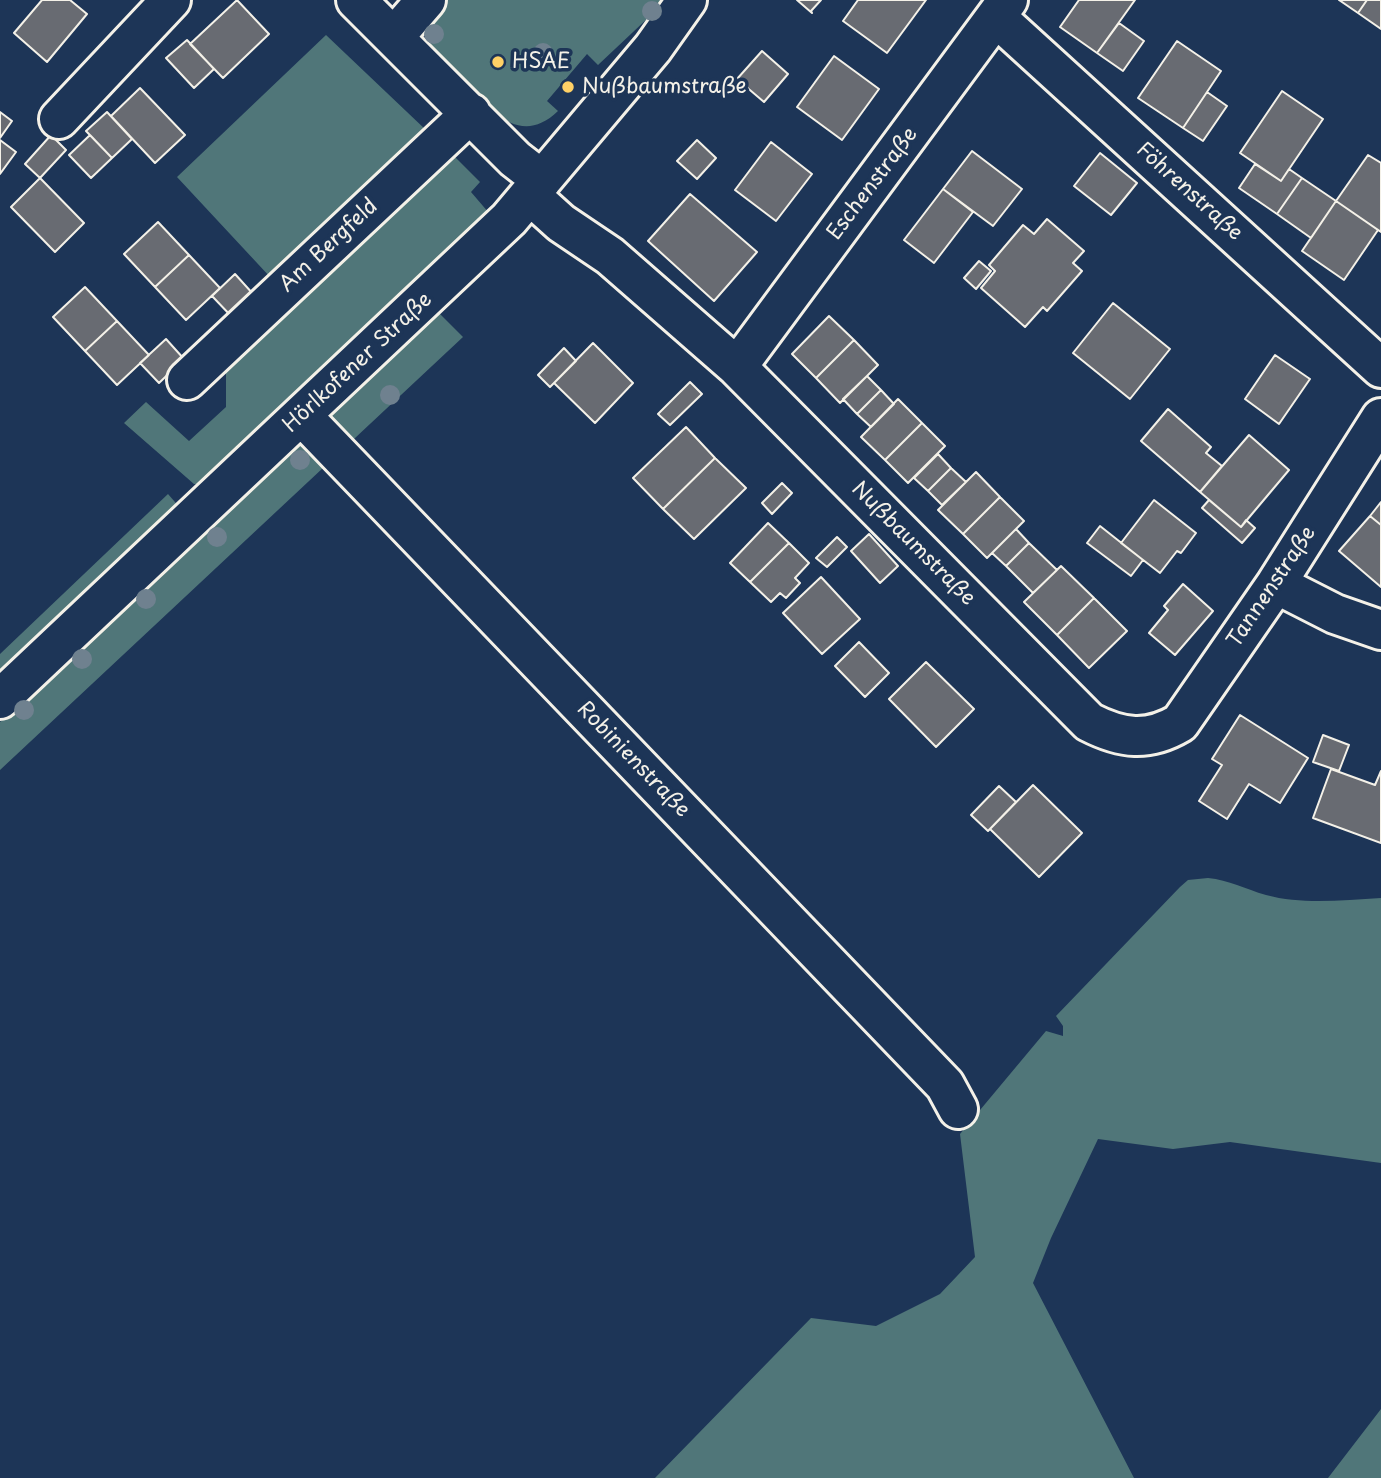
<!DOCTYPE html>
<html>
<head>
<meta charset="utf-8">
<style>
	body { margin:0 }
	canvas { display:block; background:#1d3557 }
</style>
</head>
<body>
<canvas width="1381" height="1478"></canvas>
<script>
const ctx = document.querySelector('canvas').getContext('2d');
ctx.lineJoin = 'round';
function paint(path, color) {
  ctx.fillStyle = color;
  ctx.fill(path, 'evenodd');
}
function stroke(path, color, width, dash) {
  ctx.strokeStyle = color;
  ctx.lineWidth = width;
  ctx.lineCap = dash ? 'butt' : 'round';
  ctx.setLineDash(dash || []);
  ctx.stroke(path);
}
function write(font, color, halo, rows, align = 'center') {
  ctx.font = font + ' "Playpen Sans",sans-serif';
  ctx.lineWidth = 7;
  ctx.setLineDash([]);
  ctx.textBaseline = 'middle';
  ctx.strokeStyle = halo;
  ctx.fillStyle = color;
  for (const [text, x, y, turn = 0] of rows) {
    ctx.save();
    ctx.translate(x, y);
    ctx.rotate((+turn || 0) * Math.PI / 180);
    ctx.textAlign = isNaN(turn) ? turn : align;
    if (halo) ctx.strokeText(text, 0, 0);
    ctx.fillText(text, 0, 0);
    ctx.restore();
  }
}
paint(new Path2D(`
	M 445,0 L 667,0 L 598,65 L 587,54 L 547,101 L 558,111 C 523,145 494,115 468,87 C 455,74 443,61 430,48 L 434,12 Z
	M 326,35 L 427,131 L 271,278 L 177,177 Z
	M 449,151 L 480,182 L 471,192 L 489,213 L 210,484 L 194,484 L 124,423 L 146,402 L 189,441 L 226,407 L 226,358 Z
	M 439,313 L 463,337 L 0,770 L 0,722 Z
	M 168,494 L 181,509 L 0,681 L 0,654 Z
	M 1208,878 C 1229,880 1245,889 1266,895 C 1303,905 1343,900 1381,898 L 1381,1163 L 1230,1142 L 1173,1149 L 1098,1139 L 1051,1238 L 1033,1283 L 1134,1478 L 655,1478 L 811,1318 L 876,1326 L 940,1294 L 975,1257 L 960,1134 L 1046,1031 L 1063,1036 L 1063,1026 L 1056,1016 L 1180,887 L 1188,880 Z
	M 1381,1409 L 1381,1478 L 1328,1478 Z`), '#507679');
const building = new Path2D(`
	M 42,0 L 70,0 L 87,14 L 47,62 L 14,33 Z
	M 237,0 L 269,34 L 223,78 L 190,44 Z
	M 797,0 L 821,0 L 811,11 L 812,13 Z
	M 858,0 L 926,0 L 887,53 L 843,21 Z
	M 1079,0 L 1135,0 L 1097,53 L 1060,27 Z
	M 1339,0 L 1367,0 L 1358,13 Z
	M 1367,0 L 1381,0 L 1381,29 L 1358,13 Z
	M 1119,23 L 1144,41 L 1123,71 L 1097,53 Z
	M 187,40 L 214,69 L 194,88 L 166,58 Z
	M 1177,41 L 1221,71 L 1183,128 L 1138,98 Z
	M 762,51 L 788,74 L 764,102 L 737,79 Z
	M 834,56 L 879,89 L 842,140 L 797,107 Z
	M 140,88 L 185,135 L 155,163 L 111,116 Z
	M 1282,91 L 1323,119 L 1281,181 L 1240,153 Z
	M 1207,92 L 1227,106 L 1203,141 L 1183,128 Z
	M 0,112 L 12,121 L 0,138 Z
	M 107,112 L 132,139 L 112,158 L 86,131 Z
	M 51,135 L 66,150 L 40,178 L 25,164 Z
	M 90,135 L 112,158 L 91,178 L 69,155 Z
	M 0,140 L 16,152 L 0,174 Z
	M 697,140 L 716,158 L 697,179 L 677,161 Z
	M 771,142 L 812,174 L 776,221 L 735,190 Z
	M 972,151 L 1022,189 L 993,226 L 943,189 Z
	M 1100,153 L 1137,183 L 1111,215 L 1074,186 Z
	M 1368,155 L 1381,163 L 1381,232 L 1336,201 Z
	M 1255,164 L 1281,181 L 1289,169 L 1302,178 L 1277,214 L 1239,188 Z
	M 40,178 L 84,223 L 55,252 L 11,207 Z
	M 1302,178 L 1336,201 L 1311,238 L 1277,214 Z
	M 943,189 L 973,212 L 934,263 L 904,240 Z
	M 690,194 L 757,252 L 714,301 L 648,241 Z
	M 1336,201 L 1378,230 L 1344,280 L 1302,251 Z
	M 1047,219 L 1084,251 L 1073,263 L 1082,271 L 1047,311 L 1043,307 L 1025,327 L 981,288 L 995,271 L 989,265 L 1023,225 L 1034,234 Z
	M 158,222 L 189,255 L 155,287 L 124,254 Z
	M 189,255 L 220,288 L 186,320 L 155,287 Z
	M 979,261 L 991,271 L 976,289 L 964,278 Z
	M 235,274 L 254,295 L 232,317 L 212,296 Z
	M 85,287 L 117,321 L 85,351 L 53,317 Z
	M 1113,303 L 1170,349 L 1130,399 L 1073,353 Z
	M 829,316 L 854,340 L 816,378 L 792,354 Z
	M 117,321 L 149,355 L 117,385 L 85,351 Z
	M 166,339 L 184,359 L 159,383 L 140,363 Z
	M 854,340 L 878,365 L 840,403 L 816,378 Z
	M 593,343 L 633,383 L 595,423 L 554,383 Z
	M 564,348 L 576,361 L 550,387 L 538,375 Z
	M 1275,355 L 1310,379 L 1279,424 L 1245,399 Z
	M 867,376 L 881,390 L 857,414 L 843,399 Z
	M 690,382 L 702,394 L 670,425 L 658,414 Z
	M 881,390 L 894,404 L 871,427 L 857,414 Z
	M 898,399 L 922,423 L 885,460 L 861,437 Z
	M 1168,409 L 1211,447 L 1206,453 L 1222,466 L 1200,492 L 1141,441 Z
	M 922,423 L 945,446 L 908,483 L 885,460 Z
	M 686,427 L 715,458 L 663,509 L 633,478 Z
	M 1249,435 L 1289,470 L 1241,527 L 1200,492 Z
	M 938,454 L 951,468 L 928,491 L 914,478 Z
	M 715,458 L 746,488 L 694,539 L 663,509 Z
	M 951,468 L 966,482 L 942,505 L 928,491 Z
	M 976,472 L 1000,497 L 963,534 L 938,510 Z
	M 782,483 L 792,493 L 772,514 L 762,503 Z
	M 1000,497 L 1024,521 L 987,558 L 963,534 Z
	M 1154,500 L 1196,533 L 1181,553 L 1177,551 L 1160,573 L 1121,543 Z
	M 1209,500 L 1241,527 L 1246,520 L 1255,528 L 1242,543 L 1202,508 Z
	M 1381,502 L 1381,525 L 1370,516 Z
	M 1370,516 L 1381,525 L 1381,587 L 1339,551 Z
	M 768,523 L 789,543 L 750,582 L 730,563 Z
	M 1100,526 L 1143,560 L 1131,576 L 1087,543 Z
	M 1016,529 L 1029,543 L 1006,566 L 992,553 Z
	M 869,534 L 898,566 L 880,583 L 851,551 Z
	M 837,537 L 847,547 L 827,567 L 816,558 Z
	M 789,543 L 809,563 L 795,578 L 800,583 L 786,598 L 780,593 L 771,602 L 750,582 Z
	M 1029,543 L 1057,570 L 1033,593 L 1006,566 Z
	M 1061,566 L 1094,598 L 1057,635 L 1024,602 Z
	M 821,577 L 860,619 L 822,654 L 783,613 Z
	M 1183,584 L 1213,611 L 1175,655 L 1149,633 L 1168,610 L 1164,606 Z
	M 1094,598 L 1127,631 L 1089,668 L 1057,635 Z
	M 859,642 L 889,673 L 865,697 L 835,666 Z
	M 926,662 L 974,709 L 936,747 L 889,699 Z
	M 1240,715 L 1308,758 L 1280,803 L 1249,784 L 1227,819 L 1199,801 L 1222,765 L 1212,759 Z
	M 1323,735 L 1349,745 L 1339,771 L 1313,762 Z
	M 1331,769 L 1375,785 L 1381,771 L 1381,843 L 1313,818 Z
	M 1033,785 L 1082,833 L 1039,877 L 990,829 Z
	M 999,786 L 1016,802 L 988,831 L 971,815 Z`);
paint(building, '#686b72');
stroke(building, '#f4f1e8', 2);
const minor = new Path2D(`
	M 356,0 L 515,159 L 542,180
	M 996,17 L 1381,368
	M 394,37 L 426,0
	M 59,119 L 171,0
	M 530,195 L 561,223 L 610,256 L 737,367 L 1089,722 C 1122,739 1148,742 1180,723 L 1276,584 L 1381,418
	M 737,367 L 1008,0
	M 187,380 L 471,113
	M 302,416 L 945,1085 L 958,1109
	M 1276,584 L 1335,614 L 1381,630
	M 0,699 L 509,219 L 653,48 L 687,0`);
stroke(minor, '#f4f1e8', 44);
stroke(minor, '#1d3557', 38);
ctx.fillStyle = '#6f818f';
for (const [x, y] of [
	[652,11],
	[434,34],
	[543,53],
	[390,395],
	[300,460],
	[217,537],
	[146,599],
	[82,659],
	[24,710]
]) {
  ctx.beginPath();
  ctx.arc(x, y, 10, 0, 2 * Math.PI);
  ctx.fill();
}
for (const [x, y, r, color] of [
	[498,62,7,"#ffd166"],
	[568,87,7,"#ffd166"]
]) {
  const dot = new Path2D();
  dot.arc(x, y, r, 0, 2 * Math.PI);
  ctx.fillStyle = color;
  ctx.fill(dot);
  stroke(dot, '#1d3557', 2.5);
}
write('21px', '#f4f1e8', '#1d3557', [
	["HSAE",512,62],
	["Nußbaumstraße",582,87]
], 'left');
write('21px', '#f4f1e8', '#1d3557', [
	["Eschenstraße",873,184,-53],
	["Föhrenstraße",1189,192,42],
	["Am Bergfeld",329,246,-43],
	["Hörlkofener Straße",358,363,-43],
	["Nußbaumstraße",913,544,45],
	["Tannenstraße",1272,587,-56],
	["Robinienstraße",633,760,46]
]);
</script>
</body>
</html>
